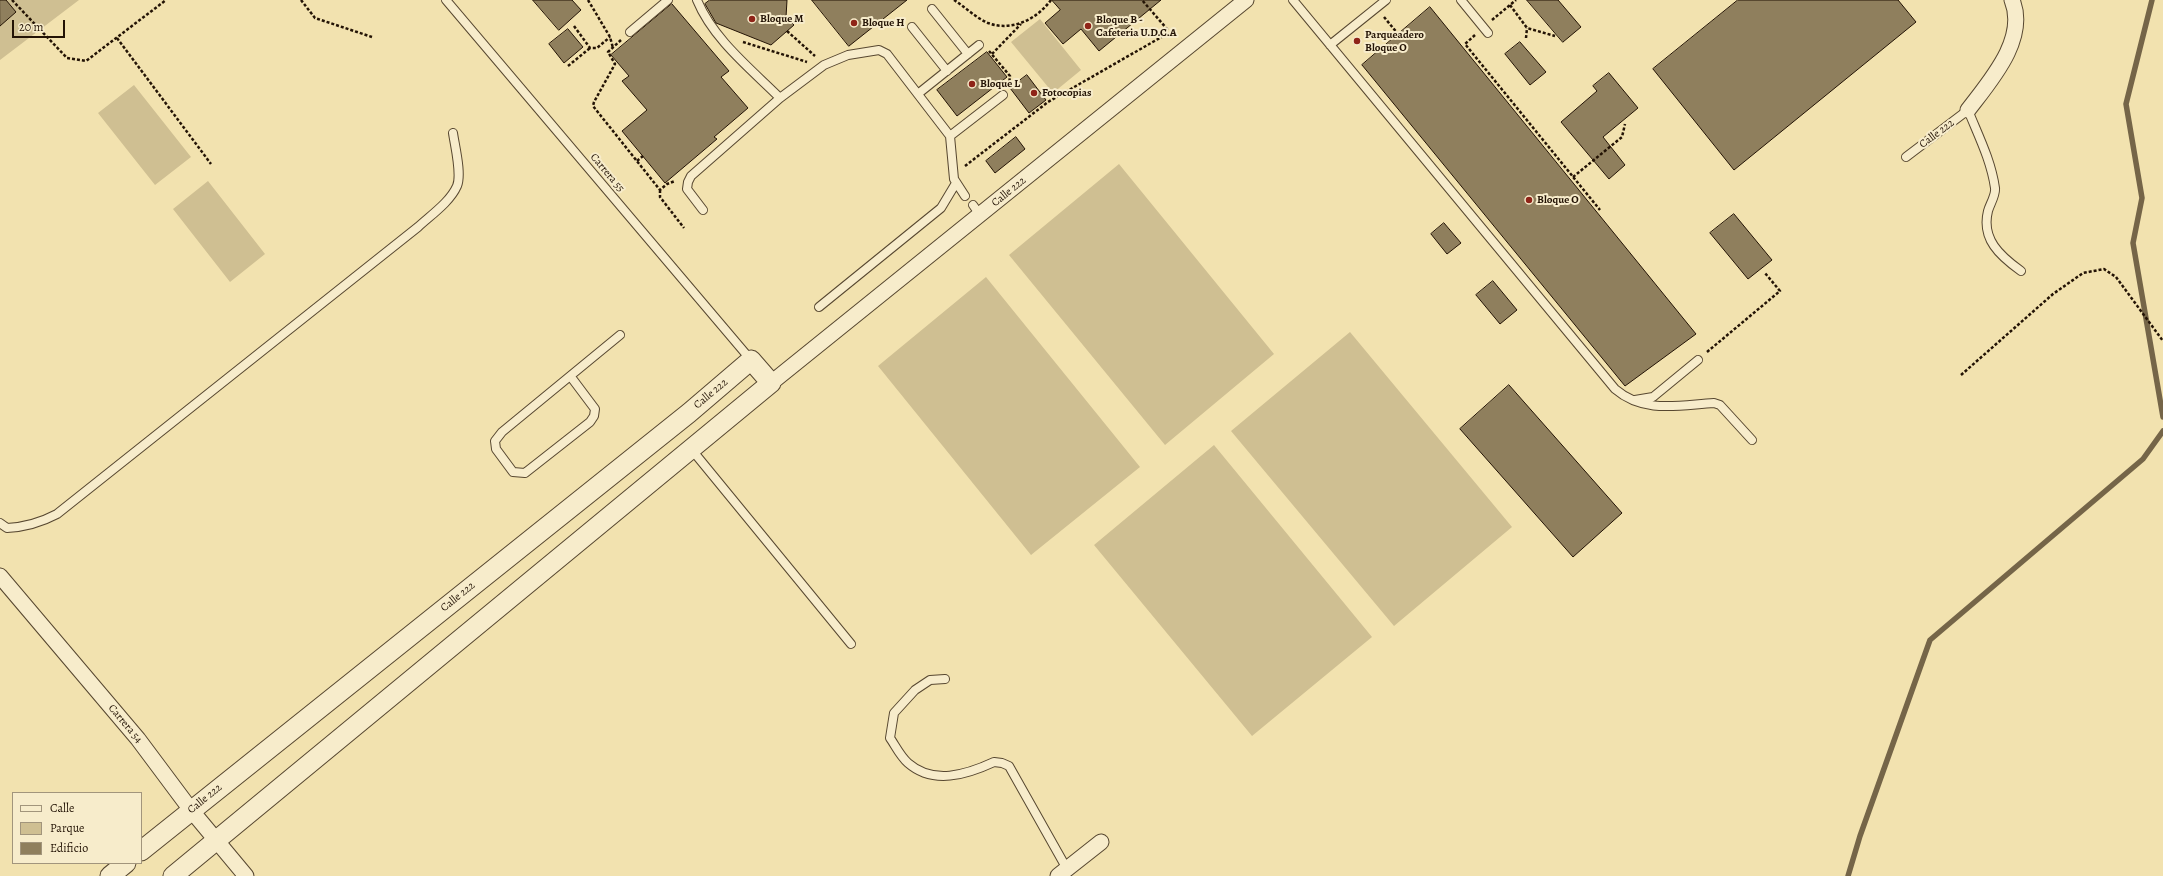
<!DOCTYPE html>
<html>
<head>
<meta charset="utf-8">
<style>
	body { margin:0 }
	#map { position:relative; width:2163px; height:876px; overflow:hidden; background:#f2e2af; font-family:Alegreya,serif }
	canvas { display:block }
	.legend { position:absolute; left:12px; top:792px; width:130px; height:72px; box-sizing:border-box; background:#f7eccb; border:1px solid #a2957c; margin:0; padding:5px 7px; list-style:none; font-size:12px; color:#231305 }
	.legend li { display:flex; align-items:center; gap:8px; height:20px }
	.legend b { width:20px; border:1px solid #a2957c }
	.scale { position:absolute; left:12px; top:20px; width:53px; height:18px; box-sizing:border-box; border:2px solid #231305; border-top:0; padding-left:5px; font-size:12px; line-height:14px; white-space:nowrap; color:#231305; -webkit-text-stroke:3px #f7eccb; paint-order:stroke }
</style>
</head>
<body>
<div id="map">
<canvas width="2163" height="876"></canvas>
<ul class="legend">
<li><b style="height:5px;background:#f7eccb"></b>Calle</li>
<li><b style="height:11px;background:#cfbf92"></b>Parque</li>
<li><b style="height:11px;background:#8f7f5d"></b>Edificio</li>
</ul>
<div class="scale">20 m</div>
</div>
<script>
const ctx = document.querySelector('canvas').getContext('2d');
ctx.lineJoin = 'round';
function paint(path, color) {
  ctx.fillStyle = color;
  ctx.fill(path, 'evenodd');
}
function stroke(path, color, width, dash) {
  ctx.strokeStyle = color;
  ctx.lineWidth = width;
  ctx.lineCap = dash ? 'butt' : 'round';
  ctx.setLineDash(dash || []);
  ctx.stroke(path);
}
function write(font, color, halo, rows, align = 'center') {
  ctx.font = font + ' Alegreya,serif';
  ctx.lineWidth = 4;
  ctx.setLineDash([]);
  ctx.textBaseline = 'middle';
  ctx.strokeStyle = halo;
  ctx.fillStyle = color;
  for (const [text, x, y, turn = 0] of rows) {
    ctx.save();
    ctx.translate(x, y);
    ctx.rotate((+turn || 0) * Math.PI / 180);
    ctx.textAlign = isNaN(turn) ? turn : align;
    if (halo) ctx.strokeText(text, 0, 0);
    ctx.fillText(text, 0, 0);
    ctx.restore();
  }
}
paint(new Path2D(`
	M 0,0 L 79,0 L 0,60 Z
	M 1040,19 L 1081,70 L 1053,93 L 1011,42 Z
	M 134,85 L 191,157 L 155,185 L 98,113 Z
	M 1119,164 L 1274,354 L 1165,445 L 1009,255 Z
	M 208,181 L 265,254 L 230,282 L 173,209 Z
	M 986,277 L 1140,467 L 1031,555 L 878,366 Z
	M 1350,332 L 1512,527 L 1394,626 L 1231,431 Z
	M 1214,445 L 1372,637 L 1252,736 L 1094,545 Z`), '#cfbf92');
stroke(new Path2D(`
	M 2152,0 L 2126,104 L 2142,198 L 2133,243 L 2163,417
	M 1848,876 L 1860,836 L 1930,640 L 2143,459 L 2163,431`), '#756548', 5.5);
const building = new Path2D(`
	M 0,0 L 6,0 L 16,12 L 0,26 Z
	M 533,0 L 572,0 L 581,10 L 559,30 Z
	M 710,0 L 787,0 L 786,17 L 794,25 L 771,45 L 716,23 L 705,4 Z
	M 812,0 L 907,0 L 849,46 Z
	M 1052,0 L 1161,0 L 1099,51 L 1081,29 L 1063,44 L 1045,23 L 1060,10 Z
	M 1527,0 L 1558,0 L 1581,27 L 1563,42 Z
	M 1738,0 L 1898,0 L 1916,22 L 1734,170 L 1653,69 Z
	M 672,4 L 729,71 L 721,77 L 748,108 L 714,137 L 717,139 L 665,183 L 622,131 L 647,110 L 622,81 L 629,76 L 611,55 Z
	M 1430,7 L 1696,334 L 1625,386 L 1362,65 Z
	M 568,29 L 583,47 L 564,63 L 549,44 Z
	M 1520,42 L 1546,72 L 1530,85 L 1505,54 Z
	M 987,52 L 1007,77 L 957,116 L 937,90 Z
	M 1609,73 L 1638,108 L 1603,137 L 1625,165 L 1609,179 L 1561,122 L 1597,91 L 1593,86 Z
	M 1027,75 L 1046,100 L 1029,113 L 1010,88 Z
	M 1016,137 L 1025,149 L 995,173 L 986,161 Z
	M 1734,214 L 1772,260 L 1748,279 L 1710,233 Z
	M 1444,223 L 1461,243 L 1447,254 L 1431,234 Z
	M 1493,281 L 1517,310 L 1500,324 L 1476,295 Z
	M 1509,385 L 1622,513 L 1573,557 L 1460,429 Z`);
paint(building, '#8f7f5d');
stroke(building, '#231305', 1);
const service = new Path2D(`
	M 446,0 L 751,360
	M 697,0 C 713,39 751,69 780,98
	M 1293,0 L 1615,389 C 1644,414 1679,405 1714,403 L 1720,405 L 1752,440
	M 1461,0 L 1488,33
	M 932,9 L 968,54
	M 912,27 L 947,71
	M 630,32 L 668,0
	M 1330,45 L 1386,0
	M 919,93 L 979,45
	M 950,136 L 1003,95
	M 1906,157 L 1968,110 C 1978,135 1991,160 1995,188 C 1996,195 1990,204 1988,211 C 1981,239 2000,256 2021,271
	M 973,205 L 980,215
	M 703,210 L 687,189 L 688,182 L 691,176 L 780,98 L 824,65 L 848,55 L 879,50 L 887,54 L 950,136 L 954,179 L 965,196
	M 819,307 L 941,208 L 956,183
	M 571,377 L 595,409 L 594,416 L 590,422 L 525,473 L 513,472 L 496,449 L 495,441 L 502,432 L 620,335
	M 1635,400 L 1653,397 L 1698,360
	M 692,450 L 851,644
	M 0,523 L 7,528 C 26,527 40,523 57,514 L 418,227 C 431,215 450,202 457,186 C 462,174 455,147 453,133
	M 945,679 L 930,680 L 915,690 L 894,713 L 890,738 C 895,745 900,756 908,763 C 933,785 966,775 994,762 L 1002,763 L 1009,766 L 1067,869`);
const minor = new Path2D(`
	M 1968,110 C 1990,81 2028,39 2012,0
	M 771,383 L 1246,0
	M 0,576 L 138,739 L 191,810 L 246,876
	M 1058,876 L 1101,842`);
const tertiary = new Path2D(`
	M 141,851 L 689,413 L 751,360 L 771,383 L 173,876
	M 110,876 L 126,863`);
stroke(service, '#574730', 10);
stroke(minor, '#574730', 17);
stroke(tertiary, '#574730', 21);
stroke(new Path2D(`
	M 12,0 L 67,58 L 86,61 L 166,0
	M 301,0 L 315,18 L 372,37
	M 588,0 L 610,37 L 613,48
	M 954,0 C 965,7 976,18 988,23 C 1012,32 1037,19 1051,0
	M 1510,5 L 1527,28 L 1555,36
	M 1384,17 L 1398,34
	M 1492,20 L 1516,0
	M 574,26 L 590,48 L 597,48 L 610,37
	M 787,31 L 815,56
	M 1475,35 L 1465,44 L 1600,210
	M 117,38 L 211,164
	M 1526,38 L 1527,28
	M 621,40 L 608,52 L 615,64 L 594,102 L 593,106 L 660,190 L 667,184 L 675,181
	M 743,42 L 807,62
	M 989,51 L 1010,76 L 1009,84
	M 992,54 L 1021,24
	M 568,66 L 590,48
	M 637,161 L 643,156
	M 965,166 L 1048,102 L 1165,35 L 1167,29 L 1142,0
	M 1573,177 L 1622,137 L 1625,124
	M 660,190 L 660,197 L 684,228
	M 1707,352 L 1780,291 L 1765,273
	M 1961,375 L 2053,294 L 2083,273 L 2104,269 L 2116,277 L 2163,341`), '#231305', 2.5, [3, 2]);
stroke(service, '#f7eccb', 8);
stroke(minor, '#f7eccb', 15);
stroke(tertiary, '#f7eccb', 19);
for (const [x, y, r, color] of [
	[752,19,4,"#8f2418"],
	[854,23,4,"#8f2418"],
	[1088,26,4,"#8f2418"],
	[1357,41,4,"#8f2418"],
	[972,84,4,"#8f2418"],
	[1034,93,4,"#8f2418"],
	[1529,200,4,"#8f2418"]
]) {
  const dot = new Path2D();
  dot.arc(x, y, r, 0, 2 * Math.PI);
  ctx.fillStyle = color;
  ctx.fill(dot);
  stroke(dot, '#f7eccb', 1.5);
}
write('bold 11px', '#231305', '#f7eccb', [
	["Bloque M",760,19],
	["Bloque B -",1096,20],
	["Cafeteria U.D.C.A",1096,33],
	["Bloque H",862,23],
	["Parqueadero",1365,35],
	["Bloque O",1365,48],
	["Bloque L",980,84],
	["Fotocopias",1042,93],
	["Bloque O",1537,200]
], 'left');
write('11px', '#231305', '#f7eccb', [
	["Calle 222",1937,134,-37],
	["Carrera 55",607,173,50],
	["Calle 222",1009,192,-39],
	["Calle 222",711,394,-40],
	["Calle 222",458,597,-39],
	["Carrera 54",125,724,50],
	["Calle 222",205,799,-39]
]);
</script>
</body>
</html>
